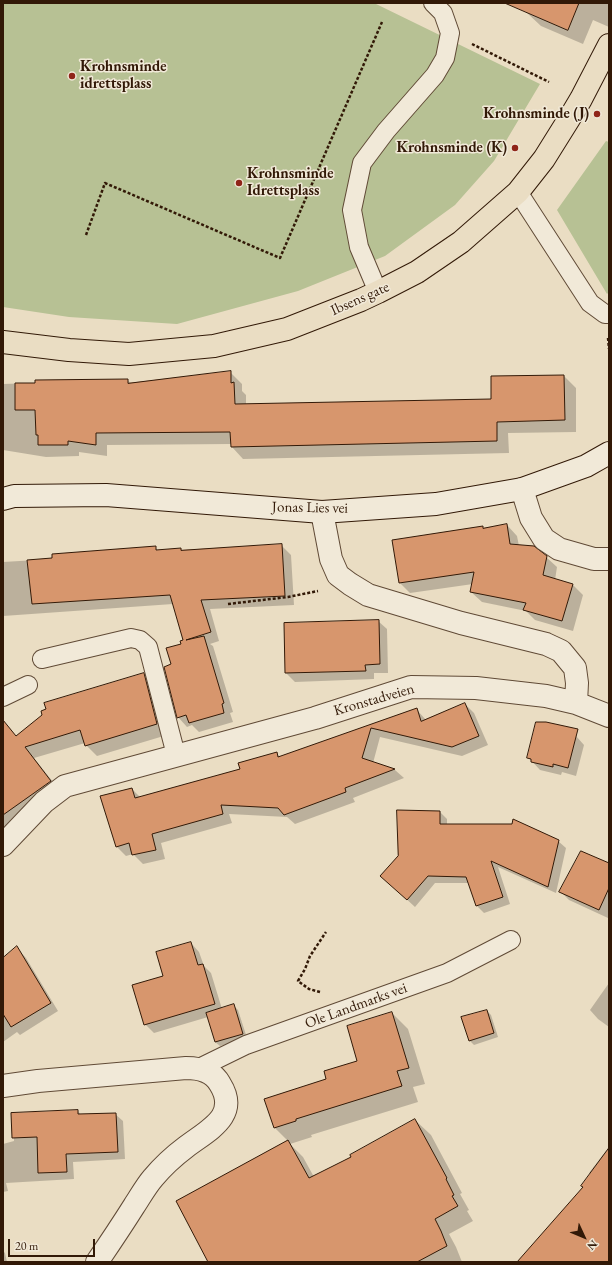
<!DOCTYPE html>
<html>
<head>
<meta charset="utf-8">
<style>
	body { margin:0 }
	#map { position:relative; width:612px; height:1265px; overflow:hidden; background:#eaddc3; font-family:"EB Garamond",serif }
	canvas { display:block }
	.frame { position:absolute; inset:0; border:4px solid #321907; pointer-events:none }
	.north { position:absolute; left:564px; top:1217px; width:40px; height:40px; -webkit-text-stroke:3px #f1e9d8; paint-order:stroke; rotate:134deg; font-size:11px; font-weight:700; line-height:16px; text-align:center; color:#321907 }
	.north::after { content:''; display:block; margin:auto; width:14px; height:18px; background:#321907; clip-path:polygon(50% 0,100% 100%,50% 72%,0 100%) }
	.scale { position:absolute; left:8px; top:1239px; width:87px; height:18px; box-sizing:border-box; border:2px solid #321907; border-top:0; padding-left:5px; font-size:12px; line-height:14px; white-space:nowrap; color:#321907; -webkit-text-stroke:3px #f1e9d8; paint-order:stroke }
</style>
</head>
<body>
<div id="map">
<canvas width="612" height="1265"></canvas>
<div class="frame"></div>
<div class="north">N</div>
<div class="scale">20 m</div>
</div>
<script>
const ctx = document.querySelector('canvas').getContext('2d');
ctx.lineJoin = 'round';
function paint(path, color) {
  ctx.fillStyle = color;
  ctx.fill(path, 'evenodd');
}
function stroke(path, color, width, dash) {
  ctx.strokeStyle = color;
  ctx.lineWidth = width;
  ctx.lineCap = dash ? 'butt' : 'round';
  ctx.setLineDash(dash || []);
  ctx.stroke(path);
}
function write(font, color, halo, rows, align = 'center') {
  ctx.font = font + ' "EB Garamond",serif';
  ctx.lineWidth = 3;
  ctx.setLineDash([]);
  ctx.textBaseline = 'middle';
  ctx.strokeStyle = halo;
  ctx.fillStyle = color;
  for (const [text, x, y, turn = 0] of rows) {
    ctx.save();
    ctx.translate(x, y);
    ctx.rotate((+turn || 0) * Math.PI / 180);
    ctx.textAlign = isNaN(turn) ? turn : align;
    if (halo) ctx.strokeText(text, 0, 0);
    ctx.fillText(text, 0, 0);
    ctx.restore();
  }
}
paint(new Path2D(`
	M 3,3 L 374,3 L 540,84 L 494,161 L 455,205 L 385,256 L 298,291 L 177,324 L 69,317 L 3,307 Z
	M 606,141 L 609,142 L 609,292 L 607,294 L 557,210 Z`), '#b7c194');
paint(new Path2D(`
	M 530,3 L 609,3 L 609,27 L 593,20 L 583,44 L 541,26 L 526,12 Z
	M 230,372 L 242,384 L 242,391 L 246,395 L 246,405 L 492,400 L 564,376 L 576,388 L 576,432 L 508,433 L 509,453 L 243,459 L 232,447 L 231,444 L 107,445 L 107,456 L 79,452 L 79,456 L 46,457 L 3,450 L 3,384 L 127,380 L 131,383 Z
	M 507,525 L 517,536 L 519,546 L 546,557 L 557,567 L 555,580 L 573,585 L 583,595 L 573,631 L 535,620 L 526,611 L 482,602 L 471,592 L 473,584 L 410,593 L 400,583 L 484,529 Z
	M 281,545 L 291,555 L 294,605 L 210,609 L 219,641 L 210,644 L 213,646 L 233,712 L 230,713 L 233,722 L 199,732 L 192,725 L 187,727 L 178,717 L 172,665 L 184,641 L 173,604 L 3,616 L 3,562 L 53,559 L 155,547 L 158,551 L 181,549 L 183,551 Z
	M 378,621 L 387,629 L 388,673 L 374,673 L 374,679 L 295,682 L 286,673 L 285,624 Z
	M 144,674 L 154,684 L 167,735 L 97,756 L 86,745 L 85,743 L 34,758 L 61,792 L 3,833 L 3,747 Z
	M 465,704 L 474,713 L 488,745 L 462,756 L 380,737 L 373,763 L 395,770 L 404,778 L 353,798 L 355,802 L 295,824 L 287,817 L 229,814 L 232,823 L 161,843 L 165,859 L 143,864 L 133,854 L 126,856 L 116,846 L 132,789 L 141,798 L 241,769 L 276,753 L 280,757 L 416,709 L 426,720 Z
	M 576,736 L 584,745 L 576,776 L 562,772 L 561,775 L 540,770 L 529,758 Z
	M 440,812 L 447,819 L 447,825 L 558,841 L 566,848 L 556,893 L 498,867 L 510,904 L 484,913 L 476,905 L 470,883 L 435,883 L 415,907 L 389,883 Z
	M 609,864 L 609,915 L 608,918 L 569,900 L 561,892 Z
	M 191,943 L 199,952 L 204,966 L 211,973 L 222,1009 L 234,1006 L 238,1010 L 247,1038 L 220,1046 L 215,1042 L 208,1017 L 154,1033 L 145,1024 L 164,976 Z
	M 18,949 L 26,958 L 58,1011 L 20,1035 L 17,1032 L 3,1042 L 3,959 Z
	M 609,983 L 609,1027 L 598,1019 L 590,1010 Z
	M 487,1011 L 491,1015 L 498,1037 L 474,1045 L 470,1041 Z
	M 392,1013 L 408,1029 L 425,1084 L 413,1087 L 418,1102 L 311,1135 L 312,1137 L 290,1144 L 303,1157 L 314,1177 L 352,1157 L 415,1120 L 431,1135 L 462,1193 L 460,1194 L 469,1210 L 467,1211 L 473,1221 L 449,1234 L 456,1247 L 462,1262 L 210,1262 L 288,1141 L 275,1128 L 328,1080 L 358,1062 Z
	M 78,1111 L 81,1115 L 115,1114 L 123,1121 L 125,1159 L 73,1162 L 74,1179 L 6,1183 L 8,1191 L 3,1192 L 3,1144 L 14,1141 L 12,1114 Z
	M 609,1147 L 609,1262 L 518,1262 L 584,1187 L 591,1174 L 589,1173 Z
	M 3,1251 L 5,1253 L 7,1262 L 3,1262 Z`), '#0003');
const building = new Path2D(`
	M 505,3 L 579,3 L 568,30 Z
	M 231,371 L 231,383 L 234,382 L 235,404 L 491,399 L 491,376 L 564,375 L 565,420 L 497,422 L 497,441 L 231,447 L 230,432 L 96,433 L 96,445 L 68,441 L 68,445 L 38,445 L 38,435 L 36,435 L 35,410 L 15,410 L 15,383 L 35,383 L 35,380 L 128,379 L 128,383 Z
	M 507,524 L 510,544 L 534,546 L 547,556 L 543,575 L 573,584 L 562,621 L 523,610 L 526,603 L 470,592 L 474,572 L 399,583 L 392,540 L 483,526 L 483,528 Z
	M 282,544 L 285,596 L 201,600 L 211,632 L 186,640 L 204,636 L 224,703 L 222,704 L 224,713 L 189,723 L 186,715 L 177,718 L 164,667 L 171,664 L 166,648 L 181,644 L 180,641 L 183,640 L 170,595 L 32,604 L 27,560 L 52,558 L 52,554 L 156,546 L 156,550 L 181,548 L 181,550 Z
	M 379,620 L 380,664 L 365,665 L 366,671 L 285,673 L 284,623 Z
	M 144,673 L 157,724 L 85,746 L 80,730 L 25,747 L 51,781 L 3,815 L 3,720 L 16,736 L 42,715 L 41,711 L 46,709 L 44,703 Z
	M 465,703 L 479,736 L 452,747 L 371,728 L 362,758 L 395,769 L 345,788 L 346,792 L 284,815 L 278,808 L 221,805 L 223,814 L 152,834 L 156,850 L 132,855 L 129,843 L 116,847 L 100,796 L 132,788 L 135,798 L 240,769 L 238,763 L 277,752 L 278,757 L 417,708 L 421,721 Z
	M 536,722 L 546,722 L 578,729 L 568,768 L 553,764 L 553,767 L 531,762 L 531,759 L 527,758 Z
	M 397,810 L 440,811 L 440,824 L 512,824 L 513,819 L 559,840 L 548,887 L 491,861 L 503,897 L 476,906 L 466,877 L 428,876 L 407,900 L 380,876 L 398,856 Z
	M 581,851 L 609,863 L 609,888 L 599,910 L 559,892 Z
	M 191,942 L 198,965 L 203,964 L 215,1004 L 144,1025 L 132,985 L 163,976 L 156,952 Z
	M 17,946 L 51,1003 L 11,1027 L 3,1014 L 3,958 Z
	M 234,1004 L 243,1034 L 215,1042 L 206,1013 Z
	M 487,1010 L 494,1033 L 469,1041 L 461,1017 Z
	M 392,1012 L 409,1068 L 397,1071 L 402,1086 L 296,1119 L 296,1121 L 274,1128 L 264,1099 L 326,1079 L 324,1071 L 357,1061 L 347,1026 Z
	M 78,1110 L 78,1114 L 116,1113 L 118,1152 L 66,1154 L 67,1172 L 38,1173 L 37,1137 L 12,1138 L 11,1113 Z
	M 415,1119 L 447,1178 L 446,1179 L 454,1195 L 452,1196 L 458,1206 L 435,1219 L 441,1231 L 447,1246 L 417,1262 L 208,1262 L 176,1201 L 288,1140 L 309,1178 L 351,1157 L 350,1155 Z
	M 609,1148 L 609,1262 L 517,1262 L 583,1187 L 581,1186 Z`);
paint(building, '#d7966d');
stroke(building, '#321907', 1);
const lane = new Path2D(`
	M 518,192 L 590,303 L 605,314 L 609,314
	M 378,292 L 359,247 L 352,210 L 362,163 L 386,131 L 435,75 L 445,58 L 450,33 L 443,13 L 433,3
	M 42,659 L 131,638 L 140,640 L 148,647 L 176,755
	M 3,697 L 28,685
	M 199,1068 L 246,1045 L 447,973 L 511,940`);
const street = new Path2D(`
	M 522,489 L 531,518 L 544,539 L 559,549 L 594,559 L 609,559
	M 322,512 L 331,559 L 338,575 L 350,584 L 368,595 L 461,623 L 546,644 L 561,651 L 575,668 L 577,683 L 576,703 L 609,716
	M 3,845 L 44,802 L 65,786 L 315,718 L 411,687 L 476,688 L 546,696 L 576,703
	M 3,1086 L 38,1081 L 186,1068 C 200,1068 213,1071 220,1084 C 240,1116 208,1130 186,1147 C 174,1156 163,1166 153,1178 C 146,1186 140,1197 134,1206 C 122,1225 110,1243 97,1262`);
const secondary = new Path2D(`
	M 3,499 L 14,496 L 106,495 L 322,512 L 436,504 L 522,489 L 586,466 L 609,453`);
const primary = new Path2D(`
	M 3,342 L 69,350 L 129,354 L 214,346 L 287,329 L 361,300 L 378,292 L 417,272 L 461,242 L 518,192 L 544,159 L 569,119 L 581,99 L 609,45`);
stroke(lane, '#604a36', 20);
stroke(street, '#604a36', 24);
stroke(secondary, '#321907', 24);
stroke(primary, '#321907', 24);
stroke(new Path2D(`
	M 472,44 L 549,82
	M 86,235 L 105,183 L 280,258 L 382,22
	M 608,338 L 609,349
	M 228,604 L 288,597 L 318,591
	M 320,992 L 309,989 L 298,981 L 305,969 L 310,956 L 326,932`), '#321907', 2.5, [3, 2]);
stroke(lane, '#f1e9d8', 18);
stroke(street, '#f1e9d8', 22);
stroke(secondary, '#f1e9d8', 22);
stroke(primary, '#eaddc3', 22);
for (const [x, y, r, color] of [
	[72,76,4,"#8f2418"],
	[597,114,4,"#8f2418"],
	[515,148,4,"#8f2418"],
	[239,183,4,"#8f2418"]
]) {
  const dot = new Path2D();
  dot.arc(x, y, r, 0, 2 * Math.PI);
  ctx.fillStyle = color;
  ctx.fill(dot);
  stroke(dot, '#f1e9d8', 1.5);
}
write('bold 15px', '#321907', '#f1e9d8', [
	["Krohnsminde",80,67],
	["idrettsplass",80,84],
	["Krohnsminde (J)",589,114,"right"],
	["Krohnsminde (K)",507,148,"right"],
	["Krohnsminde",247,174],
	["Idrettsplass",247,191]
], 'left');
write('15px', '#321907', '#f1e9d8', [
	["Ibsens gate",360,299,-24],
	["Jonas Lies vei",310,508,1],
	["Kronstadveien",374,700,-16],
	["Ole Landmarks vei",356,1006,-20]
]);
</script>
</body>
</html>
